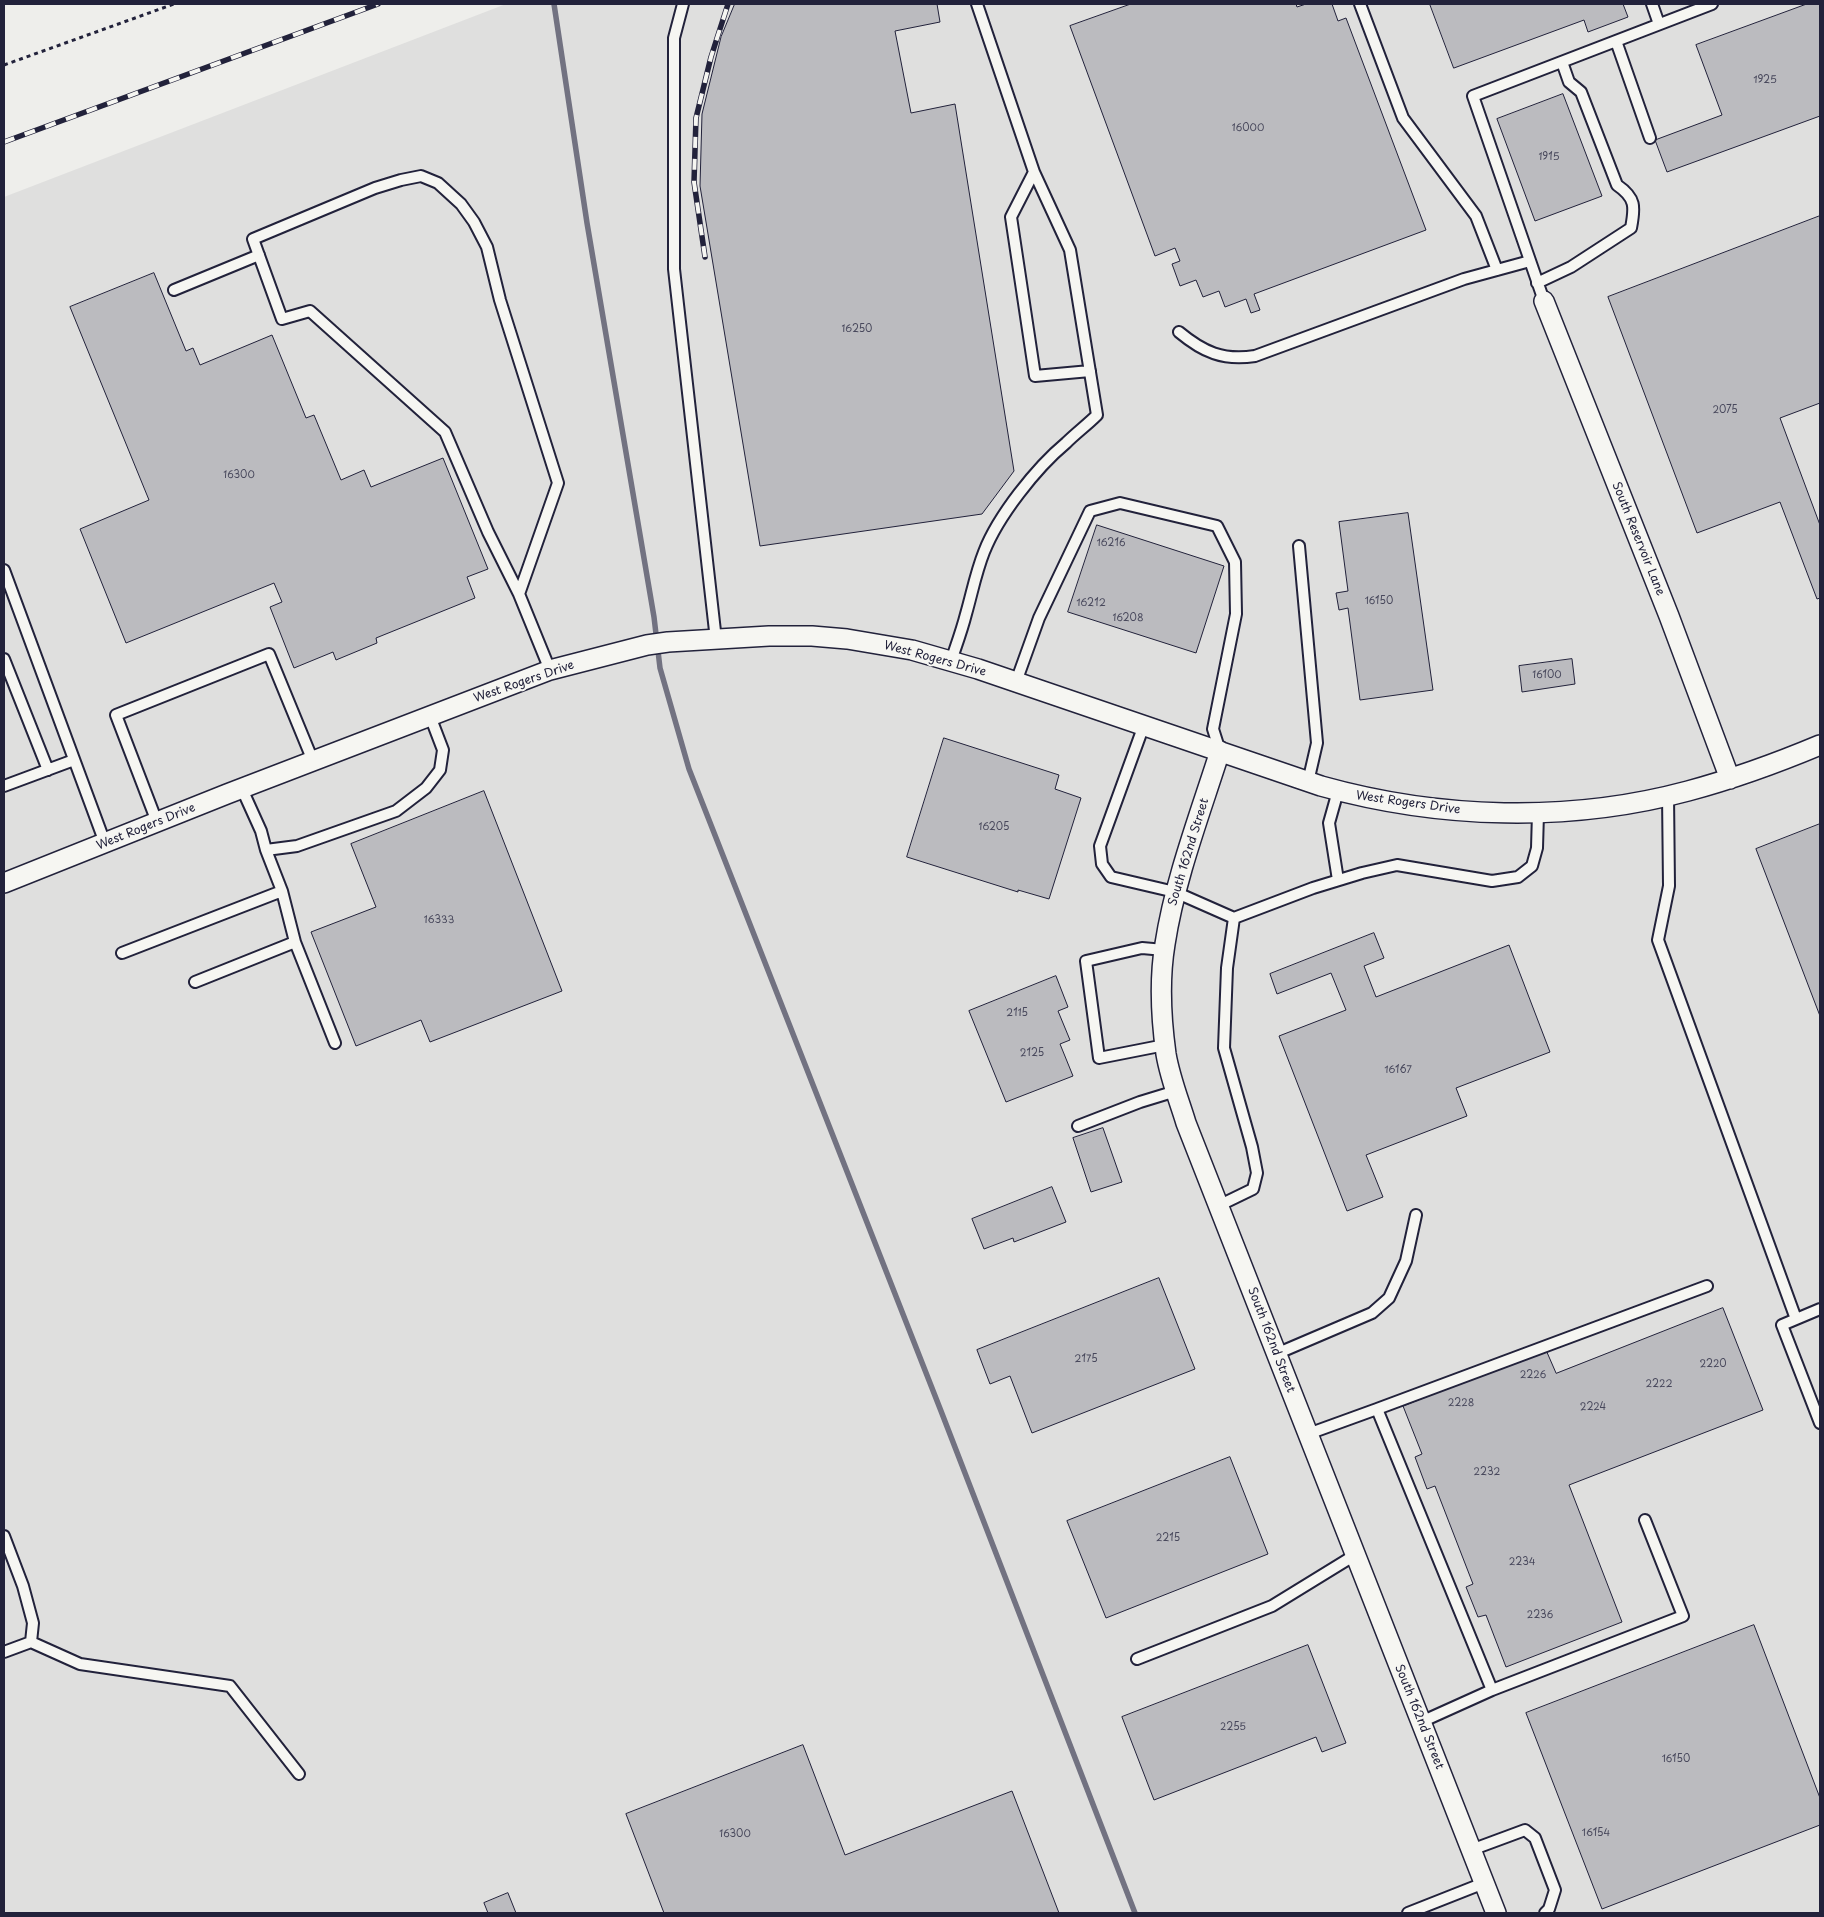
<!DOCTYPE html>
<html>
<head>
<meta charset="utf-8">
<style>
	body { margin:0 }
	#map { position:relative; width:1824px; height:1917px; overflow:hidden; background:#eeeeeb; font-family:"Playpen Sans",sans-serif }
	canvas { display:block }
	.frame { position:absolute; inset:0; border:5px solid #22223b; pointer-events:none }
</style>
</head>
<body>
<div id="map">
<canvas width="1824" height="1917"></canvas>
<div class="frame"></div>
</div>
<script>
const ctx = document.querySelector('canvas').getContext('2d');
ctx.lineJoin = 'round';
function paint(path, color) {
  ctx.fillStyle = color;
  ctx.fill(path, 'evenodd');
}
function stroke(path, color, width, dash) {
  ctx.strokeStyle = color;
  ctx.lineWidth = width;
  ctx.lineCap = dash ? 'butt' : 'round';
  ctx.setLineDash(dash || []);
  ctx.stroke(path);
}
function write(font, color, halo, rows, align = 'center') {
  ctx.font = font + ' "Playpen Sans",sans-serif';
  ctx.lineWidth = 4;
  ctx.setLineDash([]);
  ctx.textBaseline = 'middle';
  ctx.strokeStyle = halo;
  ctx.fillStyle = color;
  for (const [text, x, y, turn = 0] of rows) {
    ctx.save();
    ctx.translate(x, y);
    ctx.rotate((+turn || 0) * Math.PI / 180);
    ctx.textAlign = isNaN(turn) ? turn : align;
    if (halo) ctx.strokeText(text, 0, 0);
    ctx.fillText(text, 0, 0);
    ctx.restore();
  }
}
paint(new Path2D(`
	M 506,4 L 1820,4 L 1820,1913 L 4,1913 L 4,197 Z`), '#dfdfde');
stroke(new Path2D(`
	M 554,4 L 587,223 L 654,617 L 660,668 L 689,769 L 941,1411 L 1135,1913`), '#727281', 5.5);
const building = new Path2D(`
	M 735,4 L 937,4 L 940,22 L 895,31 L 911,113 L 955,104 L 1014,471 L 982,514 L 760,546 L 700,186 L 702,114 L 721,37 Z
	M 1131,4 L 1296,4 L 1297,7 L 1306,4 L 1332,4 L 1338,21 L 1346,18 L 1426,230 L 1254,294 L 1260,310 L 1251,313 L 1246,299 L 1225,307 L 1219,291 L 1203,297 L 1196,280 L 1180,286 L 1172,264 L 1180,261 L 1175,248 L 1155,256 L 1070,26 Z
	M 1430,4 L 1623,4 L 1628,17 L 1588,32 L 1584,20 L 1454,68 Z
	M 1807,4 L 1820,4 L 1820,116 L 1667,172 L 1655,140 L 1722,115 L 1696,45 Z
	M 1563,94 L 1602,196 L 1535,221 L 1497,119 Z
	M 1820,216 L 1820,403 L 1780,418 L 1820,525 L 1820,598 L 1817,599 L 1780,502 L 1697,533 L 1608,297 Z
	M 154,273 L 186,351 L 193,348 L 200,365 L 272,335 L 306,418 L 314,415 L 341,480 L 364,470 L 371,487 L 443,458 L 488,569 L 467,577 L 475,598 L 376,638 L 377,643 L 336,660 L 333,652 L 294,668 L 270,607 L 282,602 L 274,583 L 126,643 L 80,529 L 149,500 L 70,307 Z
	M 1408,513 L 1433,690 L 1360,700 L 1348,608 L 1339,610 L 1336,593 L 1348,591 L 1339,522 Z
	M 1097,525 L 1224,566 L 1196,653 L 1068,612 Z
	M 1572,659 L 1575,684 L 1522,692 L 1519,666 Z
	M 944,738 L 1059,775 L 1055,789 L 1081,798 L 1049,899 L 1018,890 L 1018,892 L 907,857 Z
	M 484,791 L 562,991 L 430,1042 L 421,1020 L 356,1046 L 311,932 L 376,907 L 351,844 Z
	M 1820,824 L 1820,1016 L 1756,849 Z
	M 1374,933 L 1384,958 L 1364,966 L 1376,997 L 1509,945 L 1550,1052 L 1456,1088 L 1467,1116 L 1366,1155 L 1383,1197 L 1347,1211 L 1279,1036 L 1346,1010 L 1331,973 L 1277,994 L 1270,974 Z
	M 1056,976 L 1068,1007 L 1058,1011 L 1070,1040 L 1060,1044 L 1073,1076 L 1006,1102 L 969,1011 Z
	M 1103,1128 L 1122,1182 L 1091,1192 L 1073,1138 Z
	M 1052,1187 L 1066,1222 L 1014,1242 L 1013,1238 L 984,1249 L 972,1219 Z
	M 1159,1278 L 1195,1369 L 1032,1433 L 1010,1376 L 990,1384 L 977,1350 Z
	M 1723,1308 L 1763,1410 L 1569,1485 L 1622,1622 L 1506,1667 L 1486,1615 L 1478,1617 L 1466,1587 L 1473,1584 L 1435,1486 L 1427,1489 L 1415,1457 L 1422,1454 L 1403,1406 L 1546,1350 L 1556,1373 Z
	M 1230,1457 L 1268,1554 L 1106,1618 L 1067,1521 Z
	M 1754,1625 L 1820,1798 L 1820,1825 L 1602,1909 L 1526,1713 Z
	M 1308,1645 L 1346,1743 L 1322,1752 L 1316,1737 L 1154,1800 L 1122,1717 Z
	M 803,1745 L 845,1855 L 1012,1791 L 1059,1913 L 664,1913 L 626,1814 Z
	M 508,1893 L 516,1913 L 488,1913 L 484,1903 Z`);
paint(building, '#bbbbbf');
stroke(building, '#22223b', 1);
const service = new Path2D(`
	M 683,4 L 674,38 L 674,269 L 716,640
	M 1360,4 L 1403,118 L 1476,216 L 1497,270
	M 1652,4 L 1659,24
	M 1616,41 L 1650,138
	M 1034,172 L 1011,217 L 1035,376 L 1090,371
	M 1537,283 L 1571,267 L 1631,228 C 1635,207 1636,198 1617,185 L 1581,92 L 1569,82 L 1562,62
	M 174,290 L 259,255
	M 1544,301 L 1473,96 L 1712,4
	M 1179,332 C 1203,352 1223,361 1255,356 L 1464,279 L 1530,261
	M 1299,546 L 1317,743 L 1308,782
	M 4,570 L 105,843
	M 519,594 L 558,483 L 500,300 L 487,247 L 474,222 L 461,204 L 438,183 L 421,176 L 401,180 L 375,188 L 253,239 L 282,319 L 310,311 L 445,432 L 488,532 L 519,594 L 550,670
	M 4,659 L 48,770
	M 951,661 C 956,646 962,630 966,614 C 972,593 976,572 984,552 C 998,516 1036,468 1066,443 C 1076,433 1087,425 1097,415 L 1070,250 L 1034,172 L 977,4
	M 1016,682 L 1039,618 L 1090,511 L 1120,503 L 1217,526 L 1235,562 L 1236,614 L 1213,729 L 1220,751
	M 1144,725 L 1100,846 L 1102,864 L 1111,877 L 1175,892 L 1234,918
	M 4,786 L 74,760
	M 242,789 L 261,831 L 266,850 L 282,891 L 295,942 L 335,1043
	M 1338,791 L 1329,823 L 1338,880
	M 1668,795 L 1669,886 L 1658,940 L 1796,1319
	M 157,822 L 116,715 L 269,654 L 313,761
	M 266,850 L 297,846 L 396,811 L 426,788 L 440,770 L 443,750 L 430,716
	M 1164,950 L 1142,948 L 1086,961 L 1099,1058 L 1165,1045
	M 122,953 L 282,891
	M 195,982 L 295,942
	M 1078,1126 L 1140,1102 L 1176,1091
	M 1218,1206 L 1253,1189 L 1257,1173 L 1252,1147 L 1224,1048 L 1227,968 L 1234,918 L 1313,888 L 1362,873 L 1397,865 L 1492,881 L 1518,877 L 1532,866 L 1537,848 L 1538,813
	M 1820,1309 L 1782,1325 L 1820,1423
	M 1276,1354 L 1372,1313 L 1389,1298 L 1406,1261 L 1416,1215
	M 1377,1409 L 1707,1286
	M 1308,1434 L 1377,1409 L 1492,1690
	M 4,1536 L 23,1586 L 33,1623 L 31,1642 L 4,1652
	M 31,1642 L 80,1664 L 230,1686 L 299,1774
	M 1137,1659 L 1272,1606 L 1355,1555
	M 1421,1722 L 1492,1690 L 1683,1616 L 1645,1520
	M 1471,1850 L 1525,1830 L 1535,1838 L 1555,1890 L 1549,1909 L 1545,1913
	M 1408,1913 L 1484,1883`);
const minor = new Path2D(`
	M 1544,301 L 1669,616 L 1730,779
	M 1220,751 C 1200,814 1175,879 1165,944 C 1159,980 1161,1018 1166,1054 C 1170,1078 1179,1100 1186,1123 L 1496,1913
	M 4,883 L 227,794 L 550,670 L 647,645 L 668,642 L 769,636 L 812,636 L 847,639 L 912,650 L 978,669 L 1321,786 C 1439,819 1569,823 1688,791 C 1733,779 1777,763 1820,745`);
stroke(service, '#22223b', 14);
stroke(minor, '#22223b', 22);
stroke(new Path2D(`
	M 4,65 L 174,4`), '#22223b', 3, [4, 4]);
stroke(service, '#f6f6f2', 10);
stroke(minor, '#f6f6f2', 19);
const rail = new Path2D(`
	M 4,142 L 378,4
	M 705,257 L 694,182 L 696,118 L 711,57 L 728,4`);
stroke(rail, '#22223b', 5.5);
stroke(rail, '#f6f6f2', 4, [11]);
write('10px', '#48485c', null, [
	["1925",1765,80],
	["16000",1248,128],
	["1915",1549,157],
	["16250",857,329],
	["2075",1725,410],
	["16300",239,475],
	["16216",1111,543],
	["16150",1379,601],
	["16212",1091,603],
	["16208",1128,618],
	["16100",1547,675],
	["16205",994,827],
	["16333",439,920],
	["2115",1017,1013],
	["2125",1032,1053],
	["16167",1398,1070],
	["2175",1086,1359],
	["2220",1713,1364],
	["2226",1533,1375],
	["2222",1659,1384],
	["2228",1461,1403],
	["2224",1593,1407],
	["2232",1487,1472],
	["2215",1168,1538],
	["2234",1522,1562],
	["2236",1540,1615],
	["2255",1233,1727],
	["16150",1676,1759],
	["16154",1596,1833],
	["16300",735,1834]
]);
write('12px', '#22223b', '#f6f6f2', [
	["South Reservoir Lane",1638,539,68],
	["West Rogers Drive",935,659,15],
	["West Rogers Drive",524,682,-19],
	["West Rogers Drive",1408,803,8],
	["West Rogers Drive",146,827,-22],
	["South 162nd Street",1189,852,-73],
	["South 162nd Street",1271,1340,69],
	["South 162nd Street",1419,1717,68]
]);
</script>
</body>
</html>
